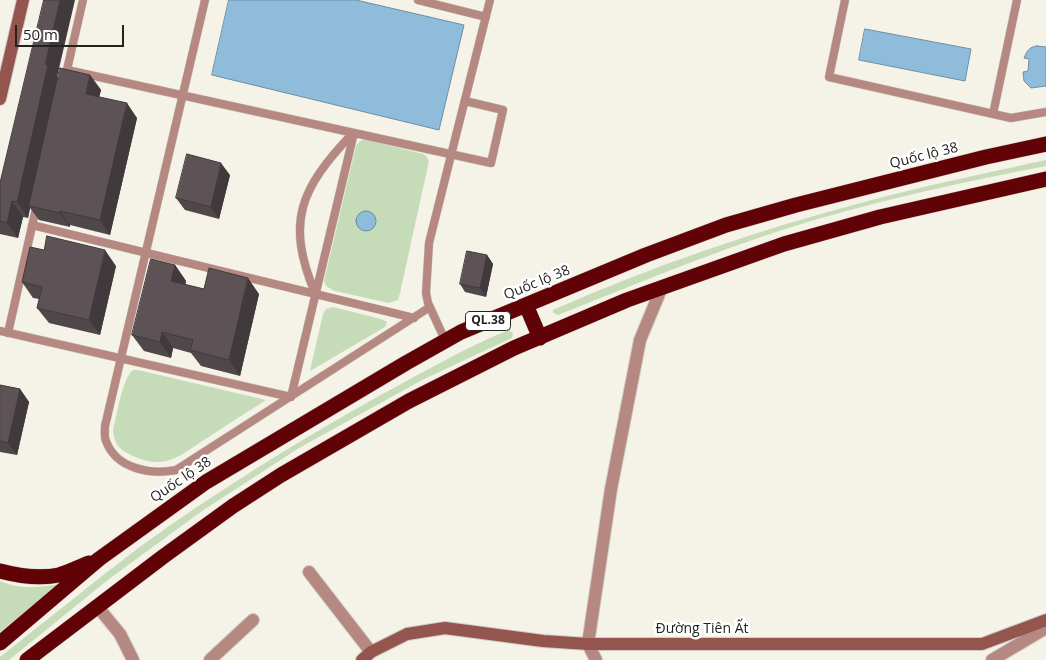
<!DOCTYPE html>
<html>
<head>
<meta charset="utf-8">
<style>
	body { margin:0 }
	#map { position:relative; width:1046px; height:660px; overflow:hidden; background:#f5f2e8; font-family:"Open Sans",sans-serif }
	canvas { display:block }
	.scale { position:absolute; left:15px; top:25px; width:109px; height:22px; box-sizing:border-box; border:2px solid #23221e; border-top:0; padding-left:6px; font-size:15px; line-height:18px; white-space:nowrap; color:#23221e; -webkit-text-stroke:4px #fff; paint-order:stroke }
</style>
</head>
<body>
<div id="map">
<canvas width="1046" height="660"></canvas>
<div class="scale">50 m</div>
</div>
<script>
const ctx = document.querySelector('canvas').getContext('2d');
ctx.lineJoin = 'round';
function paint(path, color) {
  ctx.fillStyle = color;
  ctx.fill(path, 'evenodd');
}
function stroke(path, color, width, dash) {
  ctx.strokeStyle = color;
  ctx.lineWidth = width;
  ctx.lineCap = dash ? 'butt' : 'round';
  ctx.setLineDash(dash || []);
  ctx.stroke(path);
}
function write(font, color, halo, rows, align = 'center') {
  ctx.font = font + ' "Open Sans",sans-serif';
  ctx.lineWidth = 5;
  ctx.setLineDash([]);
  ctx.textBaseline = 'middle';
  ctx.strokeStyle = halo;
  ctx.fillStyle = color;
  for (const [text, x, y, turn = 0] of rows) {
    ctx.save();
    ctx.translate(x, y);
    ctx.rotate((+turn || 0) * Math.PI / 180);
    ctx.textAlign = isNaN(turn) ? turn : align;
    if (halo) ctx.strokeText(text, 0, 0);
    ctx.fillText(text, 0, 0);
    ctx.restore();
  }
}
paint(new Path2D(`
	M 364,139 L 423,154 L 426,156 L 429,161 L 400,293 L 398,300 L 389,303 L 335,291 L 326,286 L 324,281 L 356,146 L 360,141 Z
	M 1046,160 L 1046,166 C 958,183 870,202 785,229 C 708,254 633,285 558,315 L 553,313 L 553,310 C 655,265 761,229 868,201 C 927,185 987,173 1046,160 Z
	M 333,307 L 381,319 L 387,322 L 385,327 L 310,371 L 323,314 L 326,309 Z
	M 509,330 L 513,333 L 512,338 L 424,379 L 299,448 L 202,511 L 109,579 L 9,660 L 0,660 L 0,657 C 46,621 91,584 137,549 C 214,493 295,443 377,397 C 420,374 464,348 509,330 Z
	M 133,370 L 138,370 L 266,400 C 245,413 224,427 204,440 C 193,447 179,458 166,461 C 153,464 141,460 129,454 C 118,449 114,442 113,430 C 117,415 122,379 133,370 Z
	M 0,581 C 20,590 41,587 62,584 L 0,632 Z`), '#c6dbb7');
const water = new Path2D(`
	M 229,0 L 356,0 L 464,25 L 439,130 L 212,75 Z
	M 865,29 L 971,49 L 965,81 L 859,60 Z
	M 1037,46 L 1046,47 L 1046,86 L 1031,88 L 1024,81 L 1023,72 L 1028,71 L 1029,59 L 1024,58 C 1027,51 1029,47 1037,46 Z
	M356 221a10 10 0 1 1 20 0a10 10 0 1 1-20 0Z`);
paint(water, '#8ebcda');
stroke(water, '#6e8ea2', 1);
const lane = new Path2D(`
	M 205,0 L 105,426 C 105,431 104,437 106,441 C 116,469 151,475 176,470 L 430,307
	M 418,0 L 486,17
	M 845,0 L 829,77 L 1011,118 L 1046,112
	M 67,70 L 491,163 L 503,110 L 465,101
	M 66,74 L 83,0
	M 993,114 L 1017,0
	M 32,225 L 414,318
	M 315,293 C 285,221 301,188 352,134
	M 0,331 L 291,397 L 354,133
	M 8,333 L 37,204
	M 445,340 L 428,303 L 426,293 L 429,243 L 490,0`);
const street = new Path2D(`
	M 309,572 L 371,652
	M 97,606 L 120,634 L 133,660
	M 210,660 L 253,620
	M 596,660 L 588,644 L 611,489 L 640,340 L 662,287
	M 992,660 L 1046,628`);
const secondary = new Path2D(`
	M 0,99 L 23,0
	M 362,660 L 371,652 L 407,634 L 445,628 L 543,641 L 588,644 L 982,644 L 1046,620`);
const highway = new Path2D(`
	M 526,305 L 540,338
	M 0,571 C 19,576 40,579 59,575 C 69,572 79,567 89,563
	M 0,643 L 99,559 L 206,482 L 406,363 L 461,332 L 646,255 L 726,225 L 796,205 L 986,157 L 1046,144
	M 27,660 L 164,556 L 233,506 L 281,475 L 409,401 L 514,348 L 627,300 L 784,244 L 880,217 L 1046,179`);
stroke(lane, '#cfcdc4', 9);
stroke(street, '#cfcdc4', 14);
stroke(secondary, '#cfcdc4', 14);
stroke(highway, '#cfcdc4', 16);
stroke(lane, '#b58882', 8);
stroke(street, '#b58882', 12);
stroke(secondary, '#94554e', 12);
stroke(highway, '#610206', 15);
paint(new Path2D(`
	M 90,75 L 101,90 L 99,97 L 137,118 L 110,235 L 70,225 L 70,227 L 39,220 L 30,208 L 28,218 L 23,217 L 18,238 L 0,234 L 0,183 L 57,77 L 58,78 Z
	M 230,175 L 219,219 L 185,210 L 176,198 Z
	M 487,255 L 493,264 L 486,297 L 465,292 L 460,284 Z
	M 175,265 L 186,281 L 185,285 L 204,289 L 259,294 L 240,376 L 201,366 L 191,353 L 173,348 L 171,358 L 144,351 L 132,335 Z
	M 116,266 L 100,335 L 49,323 L 37,308 L 39,299 L 33,298 L 22,282 Z
	M 0,385 L 20,389 L 29,402 L 17,455 L 0,452 Z`), '#50474a');
paint(new Path2D(`
	M 60,0 L 75,0 L 57,77 L 59,80 L 29,206 L 30,208 L 28,218 L 17,202 L 45,64 Z
	M 90,75 L 101,90 L 96,109 L 86,94 Z
	M 127,103 L 137,118 L 110,235 L 100,220 Z
	M 221,163 L 230,175 L 219,219 L 211,207 Z
	M 12,201 L 23,217 L 18,238 L 7,223 Z
	M 60,211 L 70,225 L 70,227 L 60,213 Z
	M 105,250 L 116,266 L 100,335 L 89,320 Z
	M 487,255 L 493,264 L 486,297 L 480,288 Z
	M 175,265 L 186,281 L 182,297 L 171,281 Z
	M 248,278 L 259,294 L 240,376 L 229,360 Z
	M 162,332 L 173,348 L 171,358 L 160,342 Z
	M 20,389 L 29,402 L 17,455 L 8,443 Z`), '#413a3c');
const building = new Path2D(`
	M 44,0 L 60,0 L 45,64 L 48,65 L 17,202 L 12,201 L 7,223 L 0,221 L 0,183 Z
	M 60,68 L 90,75 L 86,94 L 127,103 L 100,220 L 60,211 L 60,213 L 29,206 Z
	M 187,154 L 221,163 L 211,207 L 176,198 Z
	M 47,236 L 105,250 L 89,320 L 37,308 L 42,287 L 22,282 L 30,247 L 44,250 Z
	M 467,251 L 487,255 L 480,288 L 460,284 Z
	M 151,259 L 175,265 L 171,281 L 204,289 L 209,268 L 248,278 L 229,360 L 190,350 L 193,340 L 162,332 L 160,342 L 132,335 Z
	M 0,385 L 20,389 L 8,443 L 0,441 Z`);
paint(building, '#5d5356');
stroke(building, '#413a3c', 1);
for (const [x, y, w] of [
	[488,321,45]
]) {
  const box = new Path2D();
  box.roundRect(x - w / 2, y - 9.5, w, 19, 4);
  ctx.fillStyle = '#fff';
  ctx.fill(box);
  stroke(box, '#23221e', 1);
}
write('bold 12px', '#23221e', null, [
	["QL.38",488,321]
]);
write('14px', '#23221e', '#fff', [
	["Quốc lộ 38",924,156,-14],
	["Quốc lộ 38",537,283,-22],
	["Quốc lộ 38",181,480,-34],
	["Đường Tiên Ất",702,629]
]);
</script>
</body>
</html>
